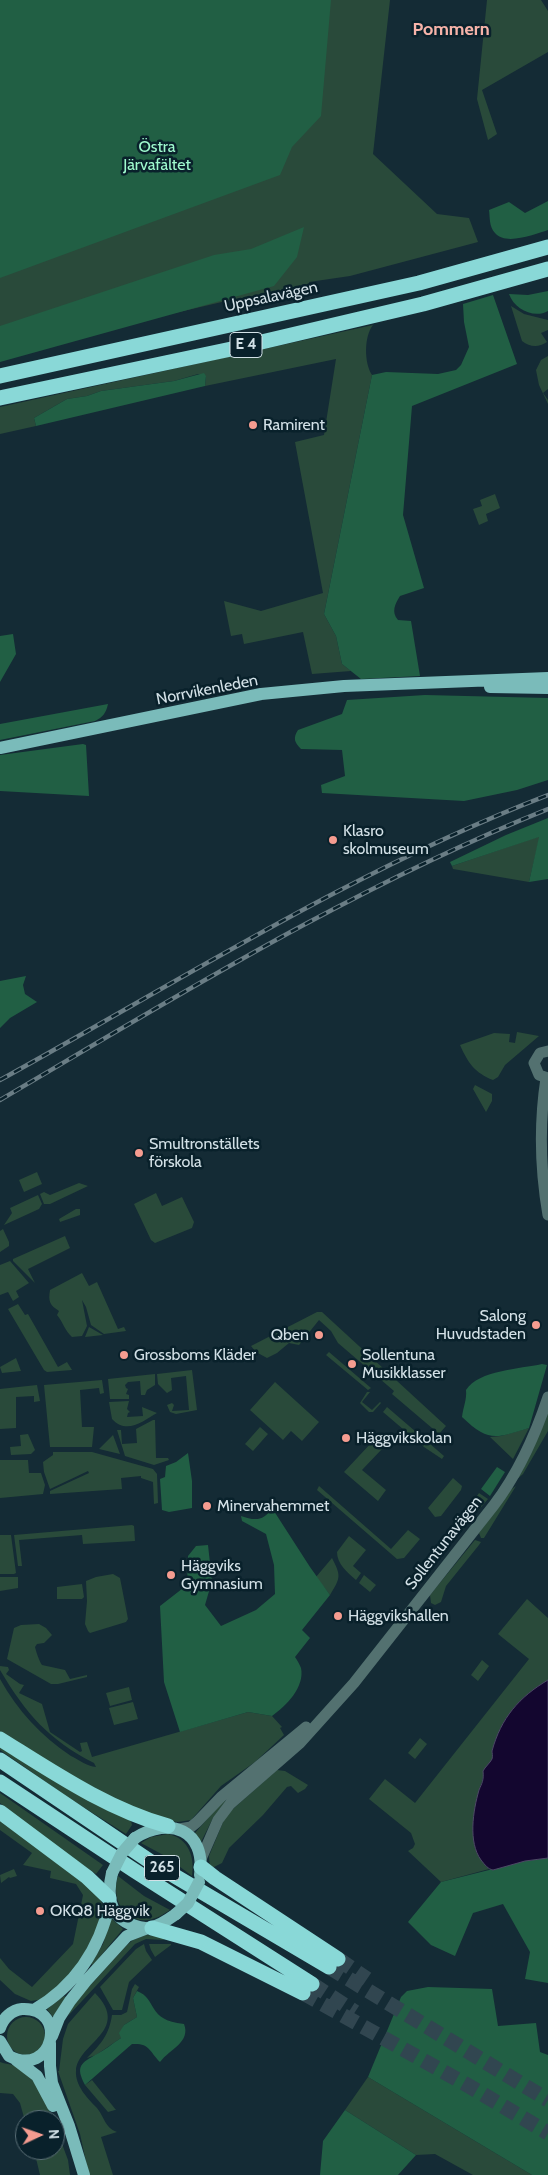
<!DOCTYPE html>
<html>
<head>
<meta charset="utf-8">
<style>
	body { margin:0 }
	#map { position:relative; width:548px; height:2175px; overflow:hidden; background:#142b35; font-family:Cabin,sans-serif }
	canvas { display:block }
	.north { position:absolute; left:15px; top:2110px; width:50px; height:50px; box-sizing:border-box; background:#09212b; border:1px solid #5a6e76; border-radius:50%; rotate:87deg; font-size:14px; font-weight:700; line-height:20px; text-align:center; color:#d3e1e7 }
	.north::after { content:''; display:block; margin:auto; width:18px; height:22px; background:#f59c90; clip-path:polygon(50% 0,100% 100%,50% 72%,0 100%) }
</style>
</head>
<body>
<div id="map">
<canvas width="548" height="2175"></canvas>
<div class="north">N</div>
</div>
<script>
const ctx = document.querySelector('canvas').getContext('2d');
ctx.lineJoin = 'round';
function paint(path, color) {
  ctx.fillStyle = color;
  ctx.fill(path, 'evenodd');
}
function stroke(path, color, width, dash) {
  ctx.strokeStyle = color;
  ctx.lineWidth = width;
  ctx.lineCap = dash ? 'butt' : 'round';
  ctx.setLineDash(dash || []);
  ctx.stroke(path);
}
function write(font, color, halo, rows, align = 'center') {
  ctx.font = font + ' Cabin,sans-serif';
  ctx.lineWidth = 5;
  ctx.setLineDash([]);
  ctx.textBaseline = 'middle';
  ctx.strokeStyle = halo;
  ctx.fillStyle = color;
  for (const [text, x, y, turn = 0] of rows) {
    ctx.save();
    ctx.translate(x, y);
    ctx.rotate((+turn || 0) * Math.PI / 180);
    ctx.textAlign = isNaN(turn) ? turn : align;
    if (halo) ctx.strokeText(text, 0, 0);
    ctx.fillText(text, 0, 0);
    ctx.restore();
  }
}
paint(new Path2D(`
	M 0,0 L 390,0 L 373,154 L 437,214 L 469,218 L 478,242 L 350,276 L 309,282 L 309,286 L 226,301 L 0,354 Z
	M 487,0 L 541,0 L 548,11 L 548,52 L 482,90 L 497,134 L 488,140 L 477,99 Z
	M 511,306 L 524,314 L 548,320 L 548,330 L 541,333 L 547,342 C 538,348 530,347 522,341 Z
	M 373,325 C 364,336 364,363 372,375 L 324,614 L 336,636 L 342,664 L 351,671 L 312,674 L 303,632 L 244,644 L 242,634 L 231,636 L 224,601 L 261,611 L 323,593 L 295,442 L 324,435 L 336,359 L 205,386 L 206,376 L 198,374 L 174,381 L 101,391 L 87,396 L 67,399 L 34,418 L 36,426 L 0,434 L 0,407 Z
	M 548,356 L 548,389 L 543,393 L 548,400 L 548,404 L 539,385 L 536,370 L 541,360 Z
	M 495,494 L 500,508 L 486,514 L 488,521 L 479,525 L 473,509 L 482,506 L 480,500 Z
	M 540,836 L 529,882 L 453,869 L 452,866 Z
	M 517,1032 L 539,1036 L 505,1065 L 498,1077 L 493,1080 C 475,1073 468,1063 460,1045 L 494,1033 L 510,1034 L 509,1042 L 515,1043 Z
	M 475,1085 L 492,1094 L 492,1101 L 486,1112 L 473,1089 Z
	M 37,1172 L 42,1184 L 24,1192 L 19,1180 Z
	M 79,1183 L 88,1186 L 50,1204 L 44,1204 L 40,1194 L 44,1192 L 50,1195 Z
	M 156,1193 L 162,1206 L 182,1197 L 194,1222 L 192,1228 L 155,1243 L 151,1240 L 134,1204 Z
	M 38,1195 L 42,1204 L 39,1209 L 4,1225 L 12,1213 L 10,1208 Z
	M 76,1209 L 80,1209 L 80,1215 L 60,1222 L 59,1219 Z
	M 3,1229 L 9,1242 L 9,1246 L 0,1252 L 0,1231 Z
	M 65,1236 L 70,1248 L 28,1269 L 35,1283 L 13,1261 L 13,1259 Z
	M 10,1261 L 29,1283 L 16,1291 L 19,1297 L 13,1301 L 8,1292 L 0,1295 L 0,1265 Z
	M 82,1273 L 89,1286 L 97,1282 L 118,1329 L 124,1327 L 126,1331 L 104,1334 L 91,1325 L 86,1307 L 82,1300 L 87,1326 L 82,1336 L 72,1337 C 65,1331 63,1322 57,1315 L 59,1311 C 50,1305 48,1302 50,1290 Z
	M 18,1304 L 25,1315 L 28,1314 L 58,1367 L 67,1362 L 72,1370 L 47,1372 L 44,1370 L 8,1309 Z
	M 317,1312 L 322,1312 L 446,1426 L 439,1434 L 392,1394 L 394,1391 L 338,1343 L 331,1331 L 319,1320 L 299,1345 L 289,1343 L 277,1353 L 267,1358 L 256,1352 L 251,1346 Z
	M 89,1327 L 103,1335 L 85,1337 Z
	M 329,1352 L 371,1388 L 368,1390 L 326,1355 Z
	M 16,1358 L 21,1371 L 2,1373 L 0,1367 Z
	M 192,1370 L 197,1410 L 176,1414 L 170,1412 L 167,1405 L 172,1403 L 174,1405 L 172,1411 L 189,1410 L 186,1376 L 171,1378 L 172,1390 L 167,1393 L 158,1384 L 157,1374 Z
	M 155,1374 L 155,1385 L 147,1390 L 145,1395 L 141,1395 L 140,1381 L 128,1382 L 125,1385 L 126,1388 L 128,1389 L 126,1394 L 129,1395 L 129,1399 L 110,1399 L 108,1379 Z
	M 102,1380 L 104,1393 L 100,1394 L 99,1388 L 80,1390 L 82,1427 L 94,1427 L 92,1447 L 50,1447 L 44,1385 Z
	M 275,1382 L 319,1422 L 302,1441 L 291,1431 L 283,1440 L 250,1410 Z
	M 37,1385 L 40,1401 L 34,1402 L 34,1396 L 16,1397 L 16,1428 L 0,1429 L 0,1389 Z
	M 367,1392 L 370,1392 L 362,1402 L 372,1410 L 380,1402 L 381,1403 L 373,1412 L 369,1412 L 360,1403 Z
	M 129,1401 L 127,1409 L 130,1412 L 128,1413 L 127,1417 L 143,1416 L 142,1407 L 157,1413 C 143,1421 127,1435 112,1419 L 109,1402 Z
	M 387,1407 L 444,1456 L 442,1459 L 424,1447 L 383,1412 Z
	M 548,1412 L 548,1431 L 523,1474 L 516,1480 Z
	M 153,1420 L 155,1420 L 156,1458 L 168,1458 L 169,1460 L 154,1465 L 125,1456 L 117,1430 L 121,1430 L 122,1444 L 137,1443 L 136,1429 Z
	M 260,1427 L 268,1434 L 253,1451 L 245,1444 Z
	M 529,1428 L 513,1459 L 490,1437 L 501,1436 Z
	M 28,1434 L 35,1450 L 31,1454 L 11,1455 L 10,1447 L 21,1446 L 20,1435 Z
	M 113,1435 L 120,1454 L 99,1449 Z
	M 373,1441 L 382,1449 L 362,1470 L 386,1490 L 378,1501 L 344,1472 Z
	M 53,1452 L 92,1452 L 153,1469 L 157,1474 L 158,1503 L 154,1504 L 153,1482 L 141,1478 L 141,1476 L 121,1478 L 122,1489 L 50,1494 L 50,1491 L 89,1473 L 88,1471 L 50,1489 L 44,1472 L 43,1462 L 53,1455 Z
	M 0,1460 L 28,1460 L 29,1473 L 41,1473 L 45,1485 L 43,1494 L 0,1498 Z
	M 453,1478 L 462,1486 L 461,1490 L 441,1516 L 435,1517 L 428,1508 Z
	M 319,1486 L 391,1549 L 408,1530 L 420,1539 L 404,1558 L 397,1559 L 317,1490 Z
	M 516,1486 L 484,1538 L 481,1538 L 479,1533 L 509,1491 Z
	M 479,1493 L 488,1499 L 446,1549 L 442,1545 L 480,1500 L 477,1496 Z
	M 132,1525 L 134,1526 L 135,1541 L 83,1544 L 82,1535 L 19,1540 L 22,1566 L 18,1566 L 14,1535 Z
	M 0,1535 L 11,1535 L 16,1573 L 14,1574 L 0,1574 Z
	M 349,1536 L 366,1550 L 353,1566 L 361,1573 L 356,1580 C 347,1572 337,1564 337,1552 Z
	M 475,1540 L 481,1542 L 479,1545 L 446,1586 L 441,1602 L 435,1605 L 431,1603 L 430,1595 Z
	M 440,1547 L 445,1550 L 437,1561 L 433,1562 L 430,1559 Z
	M 332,1558 C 341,1576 341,1577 330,1595 L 316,1577 Z
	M 113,1574 L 120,1578 L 128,1619 L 126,1622 L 90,1633 L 88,1631 L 85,1624 L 87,1601 L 86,1581 L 96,1577 Z
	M 364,1575 L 376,1585 L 370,1592 L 359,1583 Z
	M 0,1577 L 18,1577 L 18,1588 L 0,1591 Z
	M 82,1584 L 84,1597 L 82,1599 L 57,1599 L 57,1587 Z
	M 527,1599 L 548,1618 L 548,1680 C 519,1697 501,1718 492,1751 C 492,1753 493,1756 492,1759 C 490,1763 485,1767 483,1771 C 484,1780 480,1785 478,1794 C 473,1820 470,1848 489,1869 L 441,1882 L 408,1851 L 413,1848 L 415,1844 L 411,1833 L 369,1799 L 385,1779 L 415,1803 L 529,1659 L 498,1634 Z
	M 39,1624 L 46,1628 L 52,1635 L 44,1643 L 37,1644 L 35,1647 C 36,1651 39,1661 42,1665 L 65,1670 L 70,1679 L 87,1675 L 87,1677 L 58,1684 L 51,1684 L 7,1659 L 14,1628 L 21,1625 Z
	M 482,1660 L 489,1666 L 478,1681 L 471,1675 Z
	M 0,1666 L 8,1667 L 9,1670 L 6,1674 L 20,1684 L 24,1685 L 19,1693 L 42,1704 L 50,1732 L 80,1752 L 82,1751 L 80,1743 L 87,1742 L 92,1757 L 248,1712 L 272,1716 L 282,1727 L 280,1728 L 284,1735 L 255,1762 L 221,1786 L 191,1820 L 178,1822 L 152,1819 L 0,1738 L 0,1679 C 18,1711 41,1736 71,1756 C 79,1760 87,1766 96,1767 L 94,1763 C 49,1740 26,1714 0,1670 Z
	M 129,1687 L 132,1700 L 110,1706 L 106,1693 Z
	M 133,1702 L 138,1719 L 114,1725 L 109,1708 Z
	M 420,1738 L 427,1744 L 415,1759 L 408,1753 Z
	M 0,1747 L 131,1821 L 132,1825 L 126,1834 L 69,1798 L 0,1750 Z
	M 277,1770 L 285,1771 L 308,1785 L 305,1789 L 298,1793 L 291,1786 L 287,1787 L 263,1815 L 229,1848 L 222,1863 L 210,1869 L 209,1856 L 226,1815 Z
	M 0,1793 L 103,1865 L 96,1874 L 46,1839 L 0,1803 Z
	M 227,1800 L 213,1818 L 201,1842 L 195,1833 L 222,1802 Z
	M 0,1817 L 97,1890 L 104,1909 L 100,1924 L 75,1970 L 44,1999 L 31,2001 L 15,1994 L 0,1980 L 0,1958 L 9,1969 L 32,1987 L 73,1944 L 83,1895 L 76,1884 L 50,1878 L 51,1871 L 23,1865 L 32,1853 L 0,1830 Z
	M 168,1834 C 189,1838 195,1858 192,1876 L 167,1857 L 141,1843 L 151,1837 Z
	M 14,1869 L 17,1876 L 10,1878 L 9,1877 L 1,1883 L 0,1875 Z
	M 118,1876 L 144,1896 L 170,1910 C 164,1914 156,1919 148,1920 C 123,1923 111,1898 118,1876 Z
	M 111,1918 L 123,1929 L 93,1965 L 91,1964 L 103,1944 Z
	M 146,1935 L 167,1937 L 163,1940 L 146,1939 L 135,1944 L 68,2016 L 74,2003 L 127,1945 L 133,1940 Z
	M 144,1944 L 146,1951 L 152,1960 L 129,1982 L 122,2010 L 113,2010 L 100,1987 L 136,1949 Z
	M 149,1944 L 171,1944 L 171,1945 L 155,1957 L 151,1950 Z
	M 135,1984 L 139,1987 L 133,1998 L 137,2017 L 124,2025 L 121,2038 L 96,2055 L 87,2058 C 101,2044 109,2035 112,2015 L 121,2015 L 127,2012 L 132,1989 Z
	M 95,1993 C 132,2031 77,2043 76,2071 C 75,2085 87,2098 96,2107 C 105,2117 104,2127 117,2132 L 101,2137 L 113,2175 L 89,2175 L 80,2134 L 58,2071 L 59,2071 L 63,2039 L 68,2024 Z
	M 64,1996 L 66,1997 L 53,2017 L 47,2009 Z
	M7 2036a19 19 0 1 1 38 0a19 19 0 1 1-38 0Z
	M 0,2062 C 5,2064 11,2064 15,2066 C 35,2075 46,2101 53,2120 L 25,2121 L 20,2103 L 13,2094 L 0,2093 Z
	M 368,2077 L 532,2175 L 473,2175 L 435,2154 L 416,2155 L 345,2110 Z
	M 92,2080 L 116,2110 L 115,2110 L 108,2112 L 85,2085 Z
	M 55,2125 L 68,2160 L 70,2175 L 40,2175 L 34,2150 L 55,2150 Z`), '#294a3a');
paint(new Path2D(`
	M 0,0 L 331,0 L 321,116 L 292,147 L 280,175 L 0,278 Z
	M 548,201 L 548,230 C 535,234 506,246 495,233 C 489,227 490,217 489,210 L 509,202 L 525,213 Z
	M 304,227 L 297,257 L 274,286 L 0,362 L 0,326 L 214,255 L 251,249 Z
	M 548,291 L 548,311 C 534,319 514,309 509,294 L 528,295 Z
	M 493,295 L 517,364 L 412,406 L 403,515 L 424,588 L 400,596 C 395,604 391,612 398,620 L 411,621 L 420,676 L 361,679 L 342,664 L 336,636 L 324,614 L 372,375 L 386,372 L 438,374 L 456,370 L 461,365 L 469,347 L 464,322 L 463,304 Z
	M 204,373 L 206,376 L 205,386 L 36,426 L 34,418 L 67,399 L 87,396 L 101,391 L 174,381 Z
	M 13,634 L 16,654 L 0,682 L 0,636 Z
	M 425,695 L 548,698 L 548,780 L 517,790 L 464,801 L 322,793 L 321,785 L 345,776 L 342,750 L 301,749 C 294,742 293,738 298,730 L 342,714 L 347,700 Z
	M 108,704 C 106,713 103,717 95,721 L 0,740 L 0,724 Z
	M 83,744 L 86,745 L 89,796 L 0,791 L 0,755 Z
	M 548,818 L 548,879 L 529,882 L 539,837 L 452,866 L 450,862 L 506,835 Z
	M 26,976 L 23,985 L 25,994 L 37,1002 L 10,1018 L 0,1028 L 0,981 Z
	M 542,1364 L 547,1365 L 529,1428 C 496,1438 489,1443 462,1417 C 463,1407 467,1400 466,1390 C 479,1370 520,1369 542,1364 Z
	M 188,1453 L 192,1481 L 192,1508 L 169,1512 L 162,1510 L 160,1479 L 165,1477 L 166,1466 L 176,1462 Z
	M 497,1467 L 505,1472 L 490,1496 L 481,1489 Z
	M 272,1508 L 310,1567 L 330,1595 L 302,1630 L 310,1638 L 295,1657 C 297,1660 300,1665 301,1668 C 305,1687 286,1706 272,1716 L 248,1712 L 180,1732 L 164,1682 L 160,1606 L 187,1585 L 188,1556 L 196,1546 L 208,1545 L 212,1581 L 205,1605 L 221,1626 L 256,1610 L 275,1594 L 274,1565 L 266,1534 L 242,1521 L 241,1516 C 255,1521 264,1521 272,1508 Z
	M 548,1858 L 548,1983 L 525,1979 L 530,1952 L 503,1904 L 473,1913 L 455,1956 L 431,1945 L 408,1922 L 441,1882 L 525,1861 Z
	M 428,1987 L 492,1989 L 498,2026 L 536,2023 L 540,2052 L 548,2055 L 548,2175 L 532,2175 L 368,2077 L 401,1997 L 407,1991 Z
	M 137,1991 C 158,1999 146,2020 184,2024 C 191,2042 170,2049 160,2062 C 149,2051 150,2043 132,2044 L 85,2085 C 75,2066 81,2063 97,2054 C 105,2050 113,2043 121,2038 L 119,2033 L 124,2025 L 137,2017 L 133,1998 Z
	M 345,2110 L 416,2155 L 398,2175 L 320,2175 L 323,2141 Z`), '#215f44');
const water = new Path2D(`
	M 548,1680 L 548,1858 L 525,1861 L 493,1870 C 488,1869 485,1865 481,1860 C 468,1842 473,1811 479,1790 C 482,1783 484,1780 483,1771 C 485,1767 490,1763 492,1759 C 493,1756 492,1753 492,1751 C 501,1718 519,1697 548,1680 Z`);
paint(water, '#13062f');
stroke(water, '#4d4866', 1);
stroke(new Path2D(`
	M 338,1959 L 367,1979
	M 329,1967 L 548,2100
	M 312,1984 L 355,2012
	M 303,1993 L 469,2086 L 548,2133`), '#314650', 15, [15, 8]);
stroke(new Path2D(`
	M 548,1051 L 540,1053 L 534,1063 L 539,1075 L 548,1078
	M 546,1078 C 539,1124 540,1169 548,1215
	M 179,1829 L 191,1827 L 197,1822 L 221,1797 L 306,1727
	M 201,1859 L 218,1820 L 230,1804 L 300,1743 L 354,1683 L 494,1505 C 519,1472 535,1436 548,1397`), '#537170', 11);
stroke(new Path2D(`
	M 490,687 L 548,688
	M 0,748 L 261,694 L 344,686 L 548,678
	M 135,1838 C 170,1816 206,1830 200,1875
	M 112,1873 C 107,1894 109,1917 133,1925 C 138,1927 146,1929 152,1927 C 161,1925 169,1919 176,1914
	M 34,2010 C 75,1986 100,1948 110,1902
	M 0,2028 C 3,2018 12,2010 22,2009 C 70,2007 53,2079 9,2056 L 0,2041
	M 52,2036 L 59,2018 L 70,2001 L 86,1981 L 127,1936 L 148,1928
	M 50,2043 L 50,2066 L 52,2083 L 69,2126 L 84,2175
	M 16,2060 L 37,2076 L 53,2106`), '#7abbba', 12);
stroke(new Path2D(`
	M 0,376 L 419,283 L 548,247
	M 0,398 L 236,348 L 423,304 L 548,269
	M 0,1739 C 53,1772 107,1809 168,1826
	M 0,1760 L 151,1862 L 329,1967
	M 0,1782 L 135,1871 L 312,1984
	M 0,1812 L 87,1877 L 109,1898
	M 201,1867 L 215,1878 L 338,1959
	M 152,1928 L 201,1942 L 303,1993`), '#89d8d7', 15);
const rail = new Path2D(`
	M 0,1080 C 180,981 355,869 548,795
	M 0,1100 C 179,995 355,886 548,809`);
stroke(rail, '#6a7d85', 4.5);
stroke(rail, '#09212b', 2.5, [8]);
stroke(new Path2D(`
	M 112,1873 L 122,1853 L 135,1838
	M 176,1914 L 188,1903 L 199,1882`), '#7abbba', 12);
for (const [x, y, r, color] of [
	[253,425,5,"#f59c90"],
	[333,840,5,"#f59c90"],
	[139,1153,5,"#f59c90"],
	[536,1325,5,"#f59c90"],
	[319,1335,5,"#f59c90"],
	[124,1355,5,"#f59c90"],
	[352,1364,5,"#f59c90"],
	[346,1438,5,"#f59c90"],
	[207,1506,5,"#f59c90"],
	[171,1575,5,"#f59c90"],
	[338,1616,5,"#f59c90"],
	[40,1911,5,"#f59c90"]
]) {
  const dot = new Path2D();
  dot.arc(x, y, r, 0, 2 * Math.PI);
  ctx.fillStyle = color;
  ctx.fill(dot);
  stroke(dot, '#09212b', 2);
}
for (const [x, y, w] of [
	[246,345,32],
	[162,1868,35]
]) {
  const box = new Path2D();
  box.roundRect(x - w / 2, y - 12.5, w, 25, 4);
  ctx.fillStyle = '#09212b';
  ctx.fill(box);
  stroke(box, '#d3e1e7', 1);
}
write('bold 15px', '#d3e1e7', null, [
	["E 4",246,345],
	["265",162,1868]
]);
write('16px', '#9fface', '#09212b', [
	["Östra",157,147],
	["Järvafältet",157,165]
]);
write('16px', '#d3e1e7', '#09212b', [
	["Uppsalavägen",271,297,-12],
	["Norrvikenleden",207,690,-11],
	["Sollentunavägen",444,1543,-52]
]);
write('16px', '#d3e1e7', '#09212b', [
	["Ramirent",263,425],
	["Klasro",343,831],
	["skolmuseum",343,849],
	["Smultronställets",149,1144],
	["förskola",149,1162],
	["Salong",526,1316,"right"],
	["Huvudstaden",526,1334,"right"],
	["Qben",309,1335,"right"],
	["Grossboms Kläder",134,1355],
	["Sollentuna",362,1355],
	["Musikklasser",362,1373],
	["Häggvikskolan",356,1438],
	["Minervahemmet",217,1506],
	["Häggviks",181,1566],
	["Gymnasium",181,1584],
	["Häggvikshallen",348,1616],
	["OKQ8 Häggvik",50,1911]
], 'left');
write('bold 18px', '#f6b3a9', '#09212b', [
	["Pommern",451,30]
]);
</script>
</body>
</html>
